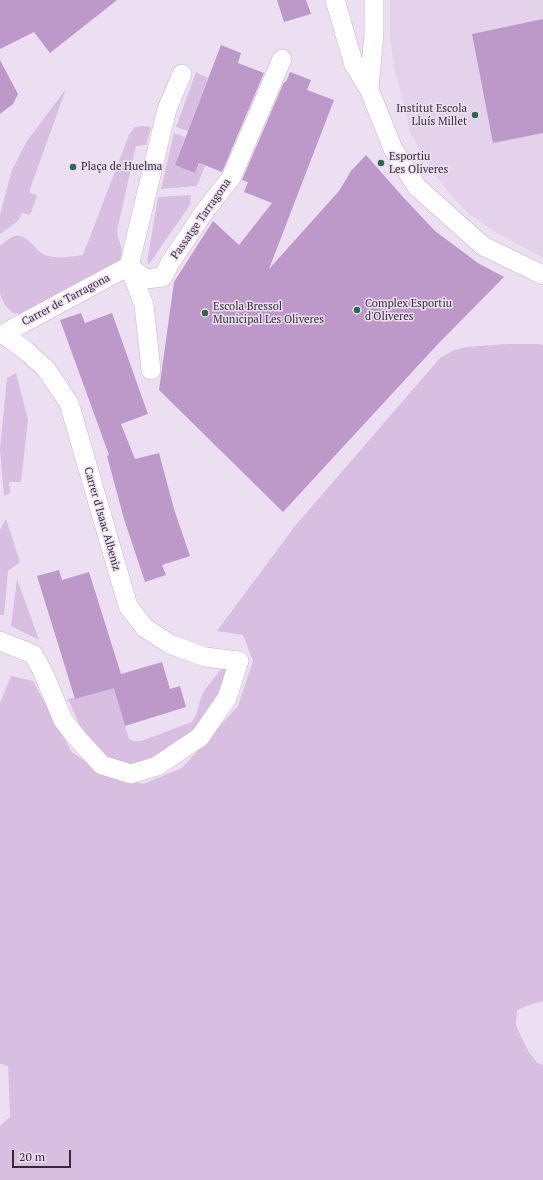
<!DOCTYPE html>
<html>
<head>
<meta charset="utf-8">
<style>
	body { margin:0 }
	#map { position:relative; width:543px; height:1180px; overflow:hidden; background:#eddff2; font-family:"PT Serif",serif }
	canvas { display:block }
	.scale { position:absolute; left:12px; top:1150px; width:59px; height:18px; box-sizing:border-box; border:2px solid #312c33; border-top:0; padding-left:5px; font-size:12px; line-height:14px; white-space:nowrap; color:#312c33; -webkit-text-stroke:3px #eddff2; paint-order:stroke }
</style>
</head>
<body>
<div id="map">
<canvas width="543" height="1180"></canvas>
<div class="scale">20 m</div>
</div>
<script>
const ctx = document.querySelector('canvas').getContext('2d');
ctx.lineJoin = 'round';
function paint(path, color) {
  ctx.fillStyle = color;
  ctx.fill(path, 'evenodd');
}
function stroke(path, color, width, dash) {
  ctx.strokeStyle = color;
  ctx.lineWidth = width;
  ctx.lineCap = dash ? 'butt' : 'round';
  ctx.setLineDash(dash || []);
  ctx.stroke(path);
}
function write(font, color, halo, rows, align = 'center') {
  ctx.font = font + ' "PT Serif",serif';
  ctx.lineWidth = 3;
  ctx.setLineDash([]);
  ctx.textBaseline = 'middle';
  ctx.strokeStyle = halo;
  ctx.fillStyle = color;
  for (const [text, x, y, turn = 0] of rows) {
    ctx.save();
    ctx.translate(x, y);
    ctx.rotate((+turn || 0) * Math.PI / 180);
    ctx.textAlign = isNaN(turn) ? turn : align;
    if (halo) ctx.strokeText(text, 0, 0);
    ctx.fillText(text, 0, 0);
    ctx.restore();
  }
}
paint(new Path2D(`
	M 390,0 L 543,0 L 543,258 L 497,233 L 469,214 L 449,193 L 430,168 L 410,132 L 403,99 L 394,67 L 390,37 Z`), '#e4d2ea');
paint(new Path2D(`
	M 196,72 L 208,78 L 188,131 L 176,127 Z
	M 66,89 L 29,192 L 37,196 L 30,215 L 22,213 L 18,221 L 0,234 L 0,216 L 4,199 L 12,170 L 27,141 Z
	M 143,126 L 151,127 L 146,145 L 136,146 L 117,231 C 118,244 126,248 119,262 L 21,314 L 13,313 C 6,307 2,302 0,293 L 0,246 C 13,236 17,230 31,243 C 34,246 37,250 40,252 C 50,260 71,257 83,255 L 129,135 L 135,127 Z
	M 174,133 L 185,137 L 176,164 L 195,172 L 200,163 L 205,166 L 197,186 L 161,189 Z
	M 191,195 L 190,205 L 149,264 L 147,262 L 158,197 Z
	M 507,344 L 537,344 L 543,345 L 543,1001 L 529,1005 L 517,1010 L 516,1025 L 522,1039 L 529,1052 L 537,1063 L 543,1065 L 543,1180 L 0,1180 L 0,1126 L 10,1117 L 8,1066 L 0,1064 L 0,703 L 11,676 L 33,681 L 71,751 L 97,770 L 143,784 L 182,768 L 238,706 L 253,661 L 243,635 L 217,631 L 295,526 L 440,358 L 454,350 L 466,347 Z
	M 16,373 L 28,420 L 21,482 L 9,482 L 10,493 L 4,496 L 0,449 L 7,378 Z
	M 6,519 L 20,562 L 8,571 L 4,615 L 0,615 L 0,530 Z
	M 17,579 L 39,640 L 11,626 Z
	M 222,668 L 227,669 L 230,673 L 212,712 L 193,732 L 149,764 L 116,766 L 95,745 L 80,726 L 68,699 L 96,692 L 119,675 L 119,705 L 129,739 L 133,741 L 141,741 L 192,722 L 197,713 L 200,700 L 204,691 Z`), '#d8bfe2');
paint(new Path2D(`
	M 0,0 L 117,0 L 50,53 L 34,32 L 0,49 Z
	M 277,0 L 306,0 L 311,14 L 284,22 Z
	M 543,19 L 543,133 L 493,143 L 472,34 Z
	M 221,45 L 241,53 L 238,63 L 264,73 L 222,172 L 199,163 L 195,173 L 175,165 Z
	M 0,60 L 18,94 L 13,104 L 0,114 Z
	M 290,72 L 311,80 L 307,90 L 334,100 L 269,269 L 339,191 L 351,171 L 366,155 L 403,197 L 435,231 L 478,263 L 504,277 L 438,344 L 283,512 L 159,390 L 174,282 L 213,221 L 239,245 L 272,203 L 244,192 L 248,182 L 242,180 L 284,82 L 286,82 Z
	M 81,313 L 85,323 L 112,313 L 148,414 L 121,424 L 135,459 L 159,453 L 174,509 L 190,556 L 162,565 L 166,575 L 145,582 L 124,519 L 107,456 L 109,455 L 60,320 Z
	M 59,570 L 62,580 L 89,572 L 121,674 L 162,662 L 170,689 L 180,686 L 186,707 L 125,726 L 114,688 L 75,699 L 37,576 Z`), '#bd99ca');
const minor = new Path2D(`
	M 335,0 L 354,65 L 369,89
	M 374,0 L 374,33 L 369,89 L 393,149 L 417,187 L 483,246 L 543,275
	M 129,266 L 145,279 L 163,277 L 170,263 L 204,212 L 231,178 L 282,59
	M 0,334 L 3,334 L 25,350 L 46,369 L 69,403 L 128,606 L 145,628 L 170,644 L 205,657 L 239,661 L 227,698 L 200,737 L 157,766 L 131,774 L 102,765 L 78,739 L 63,720 L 43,672 L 33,654 L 0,641
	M 3,334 L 129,266
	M 151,370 L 144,305 L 129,266 L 167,109 L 182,74`);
stroke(minor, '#c1b5c6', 20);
stroke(minor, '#fff', 19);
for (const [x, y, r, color] of [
	[475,115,4,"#2c6852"],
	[381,163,4,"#2c6852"],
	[73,167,4,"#2c6852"],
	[357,310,4,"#2c6852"],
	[205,313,4,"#2c6852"]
]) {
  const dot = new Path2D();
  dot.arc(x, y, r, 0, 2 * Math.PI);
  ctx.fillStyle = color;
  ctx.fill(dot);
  stroke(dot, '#eddff2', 1.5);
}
write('11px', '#312c33', '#eddff2', [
	["Institut Escola",467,109,"right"],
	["Lluís Millet",467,122,"right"],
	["Esportiu",389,157],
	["Les Oliveres",389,170],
	["Plaça de Huelma",81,167],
	["Complex Esportiu",365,304],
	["d'Oliveres",365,317],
	["Escola Bressol",213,307],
	["Municipal Les Oliveres",213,320]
], 'left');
write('11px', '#312c33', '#eddff2', [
	["Passatge Tarragona",201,219,-55],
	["Carrer de Tarragona",66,300,-28],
	["Carrer d'Isaac Albeniz",102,519,74]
]);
</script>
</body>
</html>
